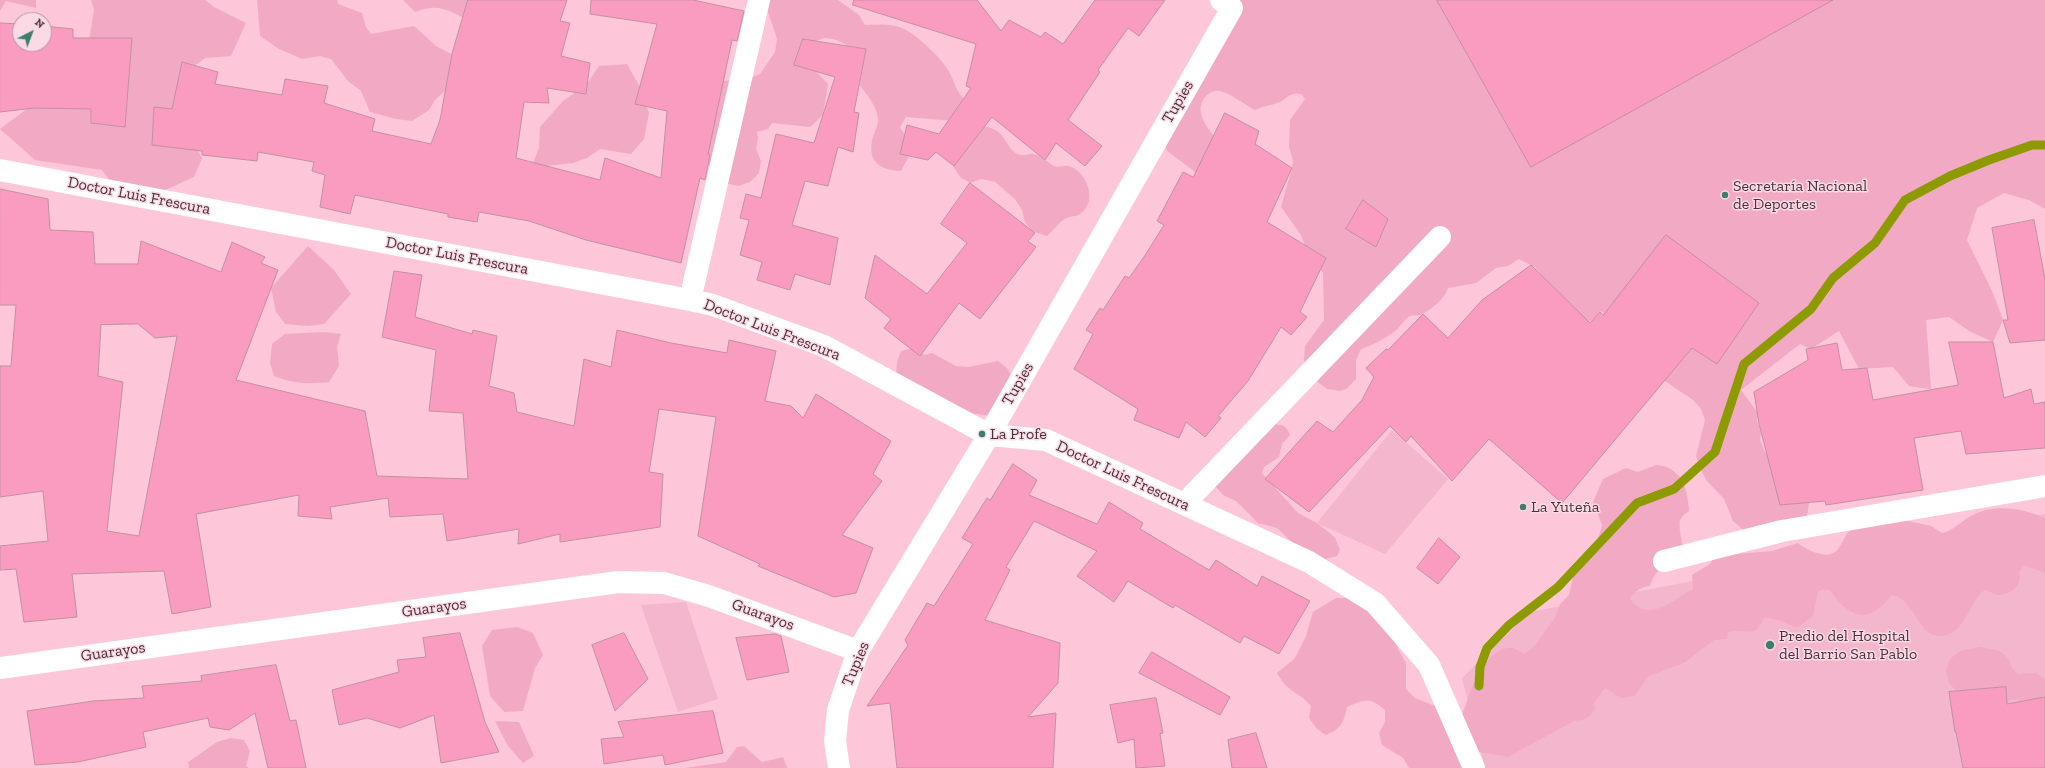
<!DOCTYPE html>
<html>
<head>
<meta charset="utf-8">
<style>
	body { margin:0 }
	#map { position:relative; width:2045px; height:768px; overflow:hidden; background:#fdc6d9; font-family:"Zilla Slab",serif }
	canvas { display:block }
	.north { position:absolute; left:12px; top:12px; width:40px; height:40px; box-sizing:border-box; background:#fcdae5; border:1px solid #b497a1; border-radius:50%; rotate:42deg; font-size:11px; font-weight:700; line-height:16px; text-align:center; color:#49333b }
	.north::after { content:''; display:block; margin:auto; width:14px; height:18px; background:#3c7e6e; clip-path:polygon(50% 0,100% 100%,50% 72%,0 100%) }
</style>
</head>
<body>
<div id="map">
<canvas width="2045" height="768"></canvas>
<div class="north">N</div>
</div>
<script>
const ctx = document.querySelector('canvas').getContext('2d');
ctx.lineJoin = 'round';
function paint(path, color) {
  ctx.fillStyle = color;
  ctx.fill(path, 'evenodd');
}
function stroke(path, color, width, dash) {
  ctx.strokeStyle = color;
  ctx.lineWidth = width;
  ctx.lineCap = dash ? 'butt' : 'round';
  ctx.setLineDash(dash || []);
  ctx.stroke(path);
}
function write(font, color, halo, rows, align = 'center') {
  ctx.font = font + ' "Zilla Slab",serif';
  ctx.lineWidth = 3;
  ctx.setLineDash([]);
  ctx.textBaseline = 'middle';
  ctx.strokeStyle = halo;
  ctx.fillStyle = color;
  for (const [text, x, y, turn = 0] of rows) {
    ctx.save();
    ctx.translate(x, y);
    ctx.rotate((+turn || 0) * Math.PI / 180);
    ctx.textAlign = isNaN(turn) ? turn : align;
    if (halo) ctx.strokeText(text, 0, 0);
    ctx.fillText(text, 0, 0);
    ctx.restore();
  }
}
paint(new Path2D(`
	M 1392,430 L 1448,479 L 1385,554 L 1317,523 Z
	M 2045,514 L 2045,768 L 1485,768 L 1462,678 L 1530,612 Z
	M 686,602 L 718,699 L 678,712 L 641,605 Z`), '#f4b6cc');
paint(new Path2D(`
	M 0,0 L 36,0 L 36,8 L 6,1 L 0,11 Z
	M 91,0 L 205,0 L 214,7 L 246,23 L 231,56 L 205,58 L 189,70 L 192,139 L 202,158 L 194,177 L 147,198 L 119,193 L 102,170 L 35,160 L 0,129 L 35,103 L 79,102 L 94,10 Z
	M 257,0 L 337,0 L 338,4 L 362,13 L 366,27 L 371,34 L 414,26 L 436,46 L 455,56 L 452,84 L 435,100 L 429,110 L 412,121 L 396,119 L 370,112 L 361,91 L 348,81 L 331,59 L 320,56 L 302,59 L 279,49 L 260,36 Z
	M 403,0 L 510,0 L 481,30 C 459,15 442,0 415,12 Z
	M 764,0 L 838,0 L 859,15 L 865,25 C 877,25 891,23 902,28 C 915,33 939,56 946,67 C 954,78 954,89 964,99 L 953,121 L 906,117 L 900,127 L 913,149 L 901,171 C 881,170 868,163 872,141 C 873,134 878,127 878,120 C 878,107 866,94 859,84 C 860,80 862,76 862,72 C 862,54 842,38 825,38 C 822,38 817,41 814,42 L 811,66 L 828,84 L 823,115 L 810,127 L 772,123 L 768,129 L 757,132 L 758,137 L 756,149 L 761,161 L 759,173 L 750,182 L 738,186 L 725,183 L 715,175 L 707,162 L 702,136 L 723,81 L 748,79 L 760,74 L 775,52 L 777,39 Z
	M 1218,0 L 2045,0 L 2045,209 L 2029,200 L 2004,193 L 1977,208 L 1967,240 L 1993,293 L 2003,320 L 1993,342 L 1969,331 L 1949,317 L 1926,320 L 1931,389 L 1909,386 L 1893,367 L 1859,369 L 1839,331 L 1811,349 L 1800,344 L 1741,390 L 1758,413 L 1757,421 L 1761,433 L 1760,440 L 1765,452 L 1802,488 L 1809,503 L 1807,516 L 1750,536 L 1733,521 L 1724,499 L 1706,480 L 1700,468 L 1696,456 L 1705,420 L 1701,409 L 1693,400 L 1653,373 L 1615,322 L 1601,311 L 1591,321 L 1576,320 L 1536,268 L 1519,259 L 1508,266 L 1496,268 L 1476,283 L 1448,288 C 1446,297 1431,310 1422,314 C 1419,316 1414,315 1410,316 C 1404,319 1400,328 1394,332 C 1384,339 1373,345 1361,349 L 1356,360 L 1356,379 L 1346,389 L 1340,391 L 1327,389 L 1311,377 L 1305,365 L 1304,359 L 1305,346 L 1324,320 L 1323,273 L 1307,251 L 1301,235 L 1281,207 L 1292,168 L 1293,161 L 1289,147 L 1290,120 L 1305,99 L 1301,94 C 1286,92 1288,100 1277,103 C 1269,106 1263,106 1255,110 C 1245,105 1230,93 1220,91 C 1214,90 1209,93 1206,96 C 1189,113 1216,139 1228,150 L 1202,182 L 1194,171 L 1167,151 L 1164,140 L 1185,107 L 1192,102 L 1193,76 L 1223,34 Z
	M 627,64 L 640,87 L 649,113 L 644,139 L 631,154 L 600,149 L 587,158 L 573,163 L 546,166 L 529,173 L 539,148 L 540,127 L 563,101 L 587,84 L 599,66 Z
	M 985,127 C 1008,129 1005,152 1021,155 C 1025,156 1029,153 1033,154 C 1040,155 1048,162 1054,166 C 1059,168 1064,165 1069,166 C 1085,171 1096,195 1085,209 C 1077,219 1074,214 1065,219 C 1058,223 1053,231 1047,236 L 1032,231 L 1025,222 L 1022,210 L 1015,199 L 995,182 L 982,179 L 970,183 L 960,177 L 950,161 L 973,132 Z
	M 308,246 L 334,270 L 351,294 L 324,324 L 308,326 L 285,324 L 276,312 L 271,288 Z
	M 324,332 L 341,334 L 337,347 L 339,366 L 329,382 C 309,384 293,384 274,376 L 270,363 L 272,344 L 285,334 Z
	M 914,348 L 925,355 L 932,353 L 956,366 L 968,367 L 998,361 L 1007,368 L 1021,391 L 992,416 L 968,413 L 896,375 L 897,362 L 901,351 Z
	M 1274,424 C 1283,425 1287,426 1290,435 L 1282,444 L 1279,457 L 1264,467 L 1262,473 L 1298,513 L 1317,523 L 1331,534 L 1335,538 L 1340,550 L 1337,556 L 1325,559 L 1300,550 L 1277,528 L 1258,523 L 1236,501 L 1223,495 L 1214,485 Z
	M 1656,465 C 1681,466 1688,489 1689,511 C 1686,513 1682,516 1680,520 C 1678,527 1683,546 1684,556 C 1667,564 1656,567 1650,586 C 1642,587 1634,591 1630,599 C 1650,625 1674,598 1693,589 L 1692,575 L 1710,564 L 1713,559 L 1725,555 L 1772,551 L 1798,543 C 1809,551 1831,563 1840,546 C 1844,539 1845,535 1851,530 L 1894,518 L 1931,526 L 1942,533 C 1954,530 1960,522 1971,516 C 1993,503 2023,508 2045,518 L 2045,573 L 2024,565 L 2019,573 C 2023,585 2010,596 1997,595 C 1993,594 1989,591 1985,590 C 1969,599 1966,637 1939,636 C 1917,636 1915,599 1892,595 C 1877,613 1862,624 1842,605 C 1837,601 1834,595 1830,590 L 1823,589 L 1818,592 L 1813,616 L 1798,627 C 1785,625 1778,617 1765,618 C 1762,621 1760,626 1757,629 C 1750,635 1738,628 1728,633 L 1727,639 L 1714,640 L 1684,663 L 1649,676 L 1634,696 L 1621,698 L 1605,688 L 1594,703 L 1595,709 L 1590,716 L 1582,720 L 1574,721 L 1508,757 L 1474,751 C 1470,741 1463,729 1462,719 C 1461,713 1466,707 1467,701 C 1473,683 1489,645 1513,648 C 1517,649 1521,653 1524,654 L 1534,647 L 1556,616 L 1560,604 L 1569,595 L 1575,569 L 1595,551 L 1602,525 L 1593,502 L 1603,479 L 1626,468 L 1638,472 Z
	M 1336,598 L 1349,598 L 1385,618 L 1399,651 L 1406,663 L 1406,689 L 1415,698 L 1440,708 L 1464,768 L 1409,768 L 1403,758 L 1382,745 L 1379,733 L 1385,722 L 1385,710 C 1368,696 1365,700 1347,707 C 1344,722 1341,729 1326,735 L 1317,729 L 1309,718 L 1311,706 C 1298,691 1288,693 1277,673 L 1295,658 L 1306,636 L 1313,612 Z
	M 517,627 L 533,633 L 543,655 L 535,668 L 523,711 L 504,712 L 490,696 L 482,646 L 492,630 Z
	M 1979,647 C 1990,649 2003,649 2009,660 C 2011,666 2012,669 2018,674 L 2036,673 L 2045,679 L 2045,697 L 2025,702 L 2013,699 L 2002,704 L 1961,696 L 1949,683 L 1946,671 L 1948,664 L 1950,659 L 1960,651 Z
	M 495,721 L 519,722 L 534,756 L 523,763 L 508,746 Z
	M 231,738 L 244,740 L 250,751 L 246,766 L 249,768 L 189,768 L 188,762 L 217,742 Z
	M 744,746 L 762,762 L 783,757 L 787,768 L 685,768 L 726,762 L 737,747 Z`), '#f2aac4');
stroke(new Path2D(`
	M 1479,686 L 1480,667 L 1487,648 L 1509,625 L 1558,587 L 1637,503 L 1674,489 L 1715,452 L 1744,364 L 1811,309 L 1833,278 L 1875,243 L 1905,200 L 1950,176 L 1989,160 L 2032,145 L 2045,145`), '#8d9b00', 9);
const building = new Path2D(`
	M 468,0 L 567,0 L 560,21 L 570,23 L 561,56 L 590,63 L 586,94 L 547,88 L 549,103 L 524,102 L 516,158 L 600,180 L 605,158 L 661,178 L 667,111 L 635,104 L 657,24 L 590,14 L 591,0 L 693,0 L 744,11 L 737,41 L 732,40 L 708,154 L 710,155 L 705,180 L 700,178 L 681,263 L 586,240 L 529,221 L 479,212 L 477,222 L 448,217 L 448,214 L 355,195 L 350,214 L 320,207 L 325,175 L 312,171 L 314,162 L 258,152 L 257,161 L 202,155 L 202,151 L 152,145 L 154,107 L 172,109 L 182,62 L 218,72 L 215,84 L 282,95 L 285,79 L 328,86 L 324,103 L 375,119 L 372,131 L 431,144 L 440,120 L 452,54 Z
	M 854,0 L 977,0 L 1001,31 L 1009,20 L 1041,37 L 1045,32 L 1063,44 L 1095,0 L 1165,0 L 1139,36 L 1128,28 L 1098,70 L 1100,72 L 1068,120 L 1102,146 L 1085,166 L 1056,143 L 1045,160 L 992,117 L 954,166 L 936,152 L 928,160 L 900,154 L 907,125 L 939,134 L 971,88 L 966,86 L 976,44 L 853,5 Z
	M 1437,0 L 1833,0 L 1531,167 Z
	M 0,23 L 20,24 L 20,44 L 44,44 L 44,26 L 73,29 L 73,38 L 132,38 L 125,127 L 91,123 L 91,109 L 35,108 L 0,112 Z
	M 803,39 L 866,49 L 854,112 L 859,113 L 853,152 L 838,147 L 828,186 L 805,181 L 792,225 L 838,238 L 830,285 L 795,274 L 790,290 L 757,280 L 762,262 L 740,255 L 749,220 L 740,218 L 746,194 L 761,198 L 776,134 L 814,143 L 835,77 L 794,65 Z
	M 1225,113 L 1259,131 L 1255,144 L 1292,168 L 1267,222 L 1326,258 L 1300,312 L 1307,317 L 1291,335 L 1281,327 L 1248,381 L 1218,416 L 1221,418 L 1205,437 L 1186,422 L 1179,438 L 1134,420 L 1138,409 L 1074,369 L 1093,334 L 1086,330 L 1100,308 L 1103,310 L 1125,276 L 1129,278 L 1144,257 L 1164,225 L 1157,221 L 1183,172 L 1193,177 Z
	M 970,183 L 1035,233 L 1028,241 L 1036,247 L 980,319 L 959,303 L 920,356 L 884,328 L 891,319 L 865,298 L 875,255 L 927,294 L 967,243 L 941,224 Z
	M 0,189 L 48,199 L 50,230 L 93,232 L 95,264 L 138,264 L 141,241 L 221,272 L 232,242 L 265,257 L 261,263 L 278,270 L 236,380 L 365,411 L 377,476 L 468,479 L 463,413 L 429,411 L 436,350 L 382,337 L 394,271 L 422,275 L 415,317 L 472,334 L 473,330 L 497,336 L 489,386 L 514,393 L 517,412 L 574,426 L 584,359 L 611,367 L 617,330 L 671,343 L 727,353 L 729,340 L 776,351 L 765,401 L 791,406 L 803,418 L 816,394 L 891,441 L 873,474 L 882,481 L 842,535 L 873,548 L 856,593 L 834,597 L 758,566 L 760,564 L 698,536 L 716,417 L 659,409 L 649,472 L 663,474 L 660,527 L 560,542 L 560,534 L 518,544 L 519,529 L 447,541 L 443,514 L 390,517 L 388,498 L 330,507 L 332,519 L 298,516 L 299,495 L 196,514 L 211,607 L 172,614 L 164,571 L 72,574 L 77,617 L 24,622 L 16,569 L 0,570 L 0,546 L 48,541 L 43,491 L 0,497 L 0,366 L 11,366 L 16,305 L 0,305 ZM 138,324 L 155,338 L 177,336 L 139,536 L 107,531 L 123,382 L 98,376 L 101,325 Z
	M 1363,200 L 1388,219 L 1376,247 L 1346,229 Z
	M 2034,220 L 2045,279 L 2045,340 L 2010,343 L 2003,320 L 2008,320 L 1992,228 Z
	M 1666,235 L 1759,303 L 1717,364 L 1692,348 L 1562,503 L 1489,439 L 1452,481 L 1411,436 L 1406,442 L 1390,426 L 1309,512 L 1265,479 L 1317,421 L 1333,432 L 1362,400 L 1374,377 L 1366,368 L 1386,349 L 1388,350 L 1423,314 L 1448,338 L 1482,300 L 1531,265 L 1590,323 L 1600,312 L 1603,315 Z
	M 1949,342 L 1993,342 L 2004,398 L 2031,389 L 2034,404 L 2045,402 L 2045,448 L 1966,454 L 1961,431 L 1914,438 L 1923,490 L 1826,505 L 1825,501 L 1780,505 L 1759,424 L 1754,392 L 1808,360 L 1806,349 L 1837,343 L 1842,370 L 1867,368 L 1873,400 L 1958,385 Z
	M 1013,464 L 1037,480 L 1029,495 L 1097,524 L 1109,502 L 1143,523 L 1140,529 L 1209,570 L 1216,560 L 1257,586 L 1262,576 L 1310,601 L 1279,654 L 1244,636 L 1240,643 L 1175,605 L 1173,608 L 1128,581 L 1114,602 L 1077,576 L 1097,551 L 1034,521 L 1006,567 L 1010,570 L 985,620 L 1060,643 L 1058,683 L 1028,717 L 1056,713 L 1053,768 L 897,768 L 890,703 L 867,706 L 908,645 L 905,640 L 927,603 L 934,606 L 973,544 L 962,538 L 987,498 L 990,500 Z
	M 1439,538 L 1460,557 L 1438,584 L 1417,568 Z
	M 460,633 L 485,722 L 499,752 L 441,763 L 434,715 L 400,728 L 367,718 L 339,725 L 332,690 L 399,672 L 397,660 L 426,657 L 423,638 Z
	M 624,633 L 648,679 L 615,711 L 592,645 Z
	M 775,634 L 781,636 L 789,672 L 747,680 L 736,638 Z
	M 1152,652 L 1230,697 L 1220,715 L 1139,673 Z
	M 276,665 L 290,721 L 296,720 L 306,768 L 268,768 L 255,713 L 229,730 L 210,727 L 208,718 L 143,732 L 146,747 L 78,762 L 35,765 L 27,711 L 93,701 L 144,698 L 142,686 L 202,681 L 201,676 Z
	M 2006,687 L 2007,704 L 2045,697 L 2045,768 L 1963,768 L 1956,732 L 1955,732 L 1949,692 Z
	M 1156,698 L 1163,733 L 1160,734 L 1165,766 L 1136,768 L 1134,739 L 1118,743 L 1110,705 Z
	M 713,711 L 723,753 L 665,765 L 663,755 L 604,764 L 601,739 L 624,737 L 618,722 Z
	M 1256,733 L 1267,768 L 1232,768 L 1228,740 Z`);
paint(building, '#fa9cc0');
stroke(building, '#c390a2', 1);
stroke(new Path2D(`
	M 0,170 L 690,300 L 713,305 L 824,346 L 989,435 L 1046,440 L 1309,562 L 1375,603 L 1429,665 L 1474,768
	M 690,300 L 759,0
	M 1184,504 L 1440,237
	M 1664,561 L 1782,531 L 2045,486
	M 0,668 L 618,582 L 664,583 L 709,596 L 858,651
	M 839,768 L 835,741 L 838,710 L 858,651 L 989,435 L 1232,8 L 1221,0`), '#fff', 22);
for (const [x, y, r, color] of [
	[1725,195,4,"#3c7e6e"],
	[982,434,4,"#3c7e6e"],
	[1523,507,4,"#3c7e6e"],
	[1770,645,5,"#3c7e6e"]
]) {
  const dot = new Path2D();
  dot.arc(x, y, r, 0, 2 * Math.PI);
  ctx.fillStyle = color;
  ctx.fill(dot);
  stroke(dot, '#fcdae5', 1.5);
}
write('16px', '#49333b', '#fcdae5', [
	["Tupies",1178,102,-60],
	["Doctor Luis Frescura",139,196,11],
	["Doctor Luis Frescura",457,256,11],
	["Doctor Luis Frescura",772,330,21],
	["Tupies",1018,384,-60],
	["Doctor Luis Frescura",1123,476,25],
	["Guarayos",434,608,-8],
	["Guarayos",763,615,20],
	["Guarayos",113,652,-8],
	["Tupies",856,664,-67]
]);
write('16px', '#49333b', '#fcdae5', [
	["Secretaría Nacional",1733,186],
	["de Deportes",1733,204],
	["La Profe",990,434],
	["La Yuteña",1531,507],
	["Predio del Hospital",1779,636],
	["del Barrio San Pablo",1779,654]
], 'left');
</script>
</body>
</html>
